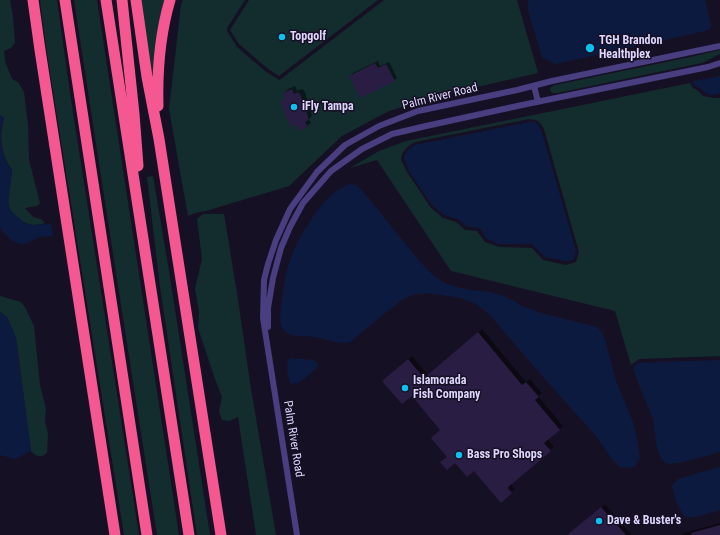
<!DOCTYPE html>
<html>
<head>
<meta charset="utf-8">
<style>
	body { margin:0 }
	canvas { display:block; background:#161024 }
</style>
</head>
<body>
<canvas width="720" height="535"></canvas>
<script>
const ctx = document.querySelector('canvas').getContext('2d');
ctx.lineJoin = 'round';
function paint(path, color) {
  ctx.fillStyle = color;
  ctx.fill(path, 'evenodd');
}
function stroke(path, color, width, dash) {
  ctx.strokeStyle = color;
  ctx.lineWidth = width;
  ctx.lineCap = dash ? 'butt' : 'round';
  ctx.setLineDash(dash || []);
  ctx.stroke(path);
}
function write(font, color, halo, rows, align = 'center') {
  ctx.font = font + ' "Roboto Condensed",sans-serif';
  ctx.lineWidth = 3;
  ctx.setLineDash([]);
  ctx.textBaseline = 'middle';
  ctx.strokeStyle = halo;
  ctx.fillStyle = color;
  for (const [text, x, y, turn = 0] of rows) {
    ctx.save();
    ctx.translate(x, y);
    ctx.rotate((+turn || 0) * Math.PI / 180);
    ctx.textAlign = isNaN(turn) ? turn : align;
    if (halo) ctx.strokeText(text, 0, 0);
    ctx.fillText(text, 0, 0);
    ctx.restore();
  }
}
paint(new Path2D(`
	M 0,0 L 10,0 L 13,17 L 15,43 L 11,48 L 4,51 L 5,61 L 12,79 L 18,82 L 24,92 L 28,125 L 29,160 L 40,203 L 37,206 L 25,208 L 33,217 L 41,219 L 45,223 C 35,226 28,226 19,219 C 3,206 9,198 11,180 C 11,177 12,173 12,171 C 11,167 7,163 6,160 C 0,145 0,133 4,118 L 0,115 Z
	M 40,0 L 57,0 L 70,93 L 139,535 L 124,535 L 47,53 Z
	M 74,0 L 97,0 L 179,535 L 157,535 C 129,357 101,178 74,0 Z
	M 140,0 L 167,0 L 155,76 L 151,76 Z
	M 183,0 L 245,0 L 227,28 L 227,31 L 237,47 L 265,71 L 279,80 L 281,79 L 384,0 L 517,0 L 538,73 L 424,99 L 387,112 L 342,136 L 289,186 L 206,211 C 200,211 193,214 188,216 L 169,109 L 181,5 Z
	M 249,0 L 378,0 L 279,76 L 267,68 L 239,44 L 230,30 Z
	M 720,50 L 720,54 L 702,63 L 557,93 L 552,93 L 550,90 L 551,87 L 555,85 L 690,57 Z
	M 690,83 L 693,88 L 698,91 L 703,96 L 714,98 L 720,98 L 720,356 L 639,359 L 631,365 L 615,311 L 451,271 L 377,160 L 350,168 L 379,151 L 406,141 ZM 529,119 C 539,120 539,121 544,129 L 579,252 L 576,262 L 566,265 L 543,260 L 532,248 L 499,247 L 485,242 L 477,231 L 465,230 L 456,222 L 443,218 L 431,208 L 407,172 L 401,160 C 401,151 408,146 415,142 Z
	M 153,176 L 169,271 L 210,535 L 197,535 L 160,287 L 147,177 Z
	M 203,214 L 224,214 L 237,293 L 251,389 L 276,535 L 256,535 L 238,417 L 229,421 L 222,420 L 219,411 L 222,397 L 215,379 L 198,328 L 199,312 L 195,289 L 202,259 L 197,219 Z
	M 0,296 L 21,302 L 26,309 L 34,326 L 40,385 L 46,409 L 45,422 L 48,433 L 47,453 C 40,458 37,457 31,451 L 16,338 L 7,317 L 0,312 Z`), '#132c2e');
paint(new Path2D(`
	M 530,0 L 705,0 L 711,25 L 710,29 L 705,31 L 556,64 L 542,57 L 528,10 L 528,1 Z
	M 720,76 L 720,93 L 719,94 C 710,96 707,94 701,89 C 698,86 695,87 693,83 L 694,81 L 701,80 Z
	M 0,115 L 4,118 L 1,129 L 1,143 L 5,159 L 12,171 L 8,205 L 11,211 L 26,224 L 32,225 L 51,224 L 53,236 C 47,236 42,236 37,238 C 33,240 27,244 22,244 C 14,244 4,234 0,227 Z
	M 530,122 L 537,123 L 541,130 L 576,251 L 573,260 L 566,261 L 545,257 L 532,244 L 498,244 L 486,238 L 480,228 L 466,226 L 458,219 L 444,215 L 432,205 L 409,171 L 404,158 L 407,151 L 415,145 Z
	M 350,184 L 356,185 L 362,190 L 420,262 L 435,277 L 449,285 L 470,290 L 489,292 L 507,297 L 522,306 L 545,314 L 597,327 L 602,332 L 605,340 L 616,381 L 633,422 L 638,444 L 640,458 L 635,466 L 630,468 L 620,467 L 612,459 L 596,436 L 545,379 L 489,314 L 476,304 L 461,298 L 428,293 L 415,294 L 402,300 L 380,317 L 350,342 C 339,345 326,339 315,337 C 305,335 290,339 283,329 C 278,322 281,308 282,300 C 284,285 286,269 292,255 C 301,233 325,191 350,184 Z
	M 0,312 L 7,317 L 16,338 L 31,451 L 15,459 L 0,455 Z
	M 290,358 L 313,360 L 318,364 L 317,368 L 300,382 L 291,384 C 287,378 287,367 288,360 Z
	M 720,360 L 720,452 L 683,462 L 669,464 L 662,460 L 657,448 L 653,419 L 637,380 L 633,367 L 639,363 Z
	M 720,467 L 720,510 L 695,517 L 685,517 C 678,507 674,498 672,485 L 678,479 Z`), '#0d1a40');
paint(new Path2D(`
	M 378,61 L 380,66 L 389,62 L 397,78 L 394,81 L 350,76 L 353,73 Z
	M 295,86 L 297,91 L 302,89 L 305,92 L 312,116 L 309,119 L 311,123 L 307,126 L 297,124 L 281,101 L 286,97 L 284,93 L 288,89 Z
	M 482,329 L 526,382 L 530,379 L 542,393 L 538,396 L 563,426 L 548,439 L 554,447 L 511,484 L 515,489 L 512,492 L 505,483 L 474,469 L 455,462 L 441,429 L 412,395 L 387,377 L 412,356 L 428,375 Z
	M 605,504 L 632,535 L 567,535 Z
	M 720,523 L 720,535 L 682,535 L 683,533 Z`), '#0007');
paint(new Path2D(`
	M 375,63 L 378,68 L 386,64 L 395,81 L 360,98 L 349,76 Z
	M 292,89 L 294,94 L 298,92 L 301,96 L 309,120 L 305,122 L 308,127 L 299,131 L 297,125 L 291,127 L 280,101 L 285,98 L 283,93 Z
	M 478,332 L 522,385 L 526,382 L 539,397 L 535,400 L 560,430 L 544,443 L 551,451 L 507,488 L 512,493 L 501,503 L 474,471 L 467,477 L 455,463 L 447,470 L 440,462 L 447,457 L 431,438 L 440,430 L 412,396 L 402,404 L 382,381 L 408,359 L 424,378 Z
	M 601,507 L 626,535 L 567,535 Z
	M 720,525 L 720,535 L 692,535 L 691,533 Z`), '#291d44');
stroke(new Path2D(`
	M 534,86 L 538,102
	M 268,327 L 268,308 L 273,278 L 281,248 L 290,227 L 303,203 L 331,171 L 362,149 L 392,134 L 426,126 L 522,105 L 556,98 L 708,67 L 720,63
	M 297,535 L 263,318 L 264,280 L 268,264 L 276,240 L 290,209 L 317,172 L 345,145 L 379,126 L 418,111 L 517,90 L 552,81 L 720,46`), '#483e80', 6);
stroke(new Path2D(`
	M 33,0 L 40,50 L 115,535
	M 65,0 L 147,535
	M 106,0 L 189,535
	M 122,0 L 134,114 L 138,166
	M 136,0 L 147,77 L 159,139 L 221,535
	M 158,106 C 157,70 160,34 170,0`), '#f55891', 11);
for (const [x, y, r, color] of [
	[282,37,4,"#0ec0f0"],
	[590,48,5,"#0ec0f0"],
	[294,107,4,"#0ec0f0"],
	[405,388,4,"#0ec0f0"],
	[459,455,4,"#0ec0f0"],
	[599,521,4,"#0ec0f0"]
]) {
  const dot = new Path2D();
  dot.arc(x, y, r, 0, 2 * Math.PI);
  ctx.fillStyle = color;
  ctx.fill(dot);
  stroke(dot, '#161024', 1.5);
}
write('bold 12px', '#ded6fd', '#161024', [
	["Topgolf",290,37],
	["TGH Brandon",599,41],
	["Healthplex",599,55],
	["iFly Tampa",302,107],
	["Islamorada",413,381],
	["Fish Company",413,395],
	["Bass Pro Shops",467,455],
	["Dave & Buster's",607,521]
], 'left');
write('12px', '#ded6fd', '#161024', [
	["Palm River Road",440,97,-14],
	["Palm River Road",293,439,81]
]);
</script>
</body>
</html>
